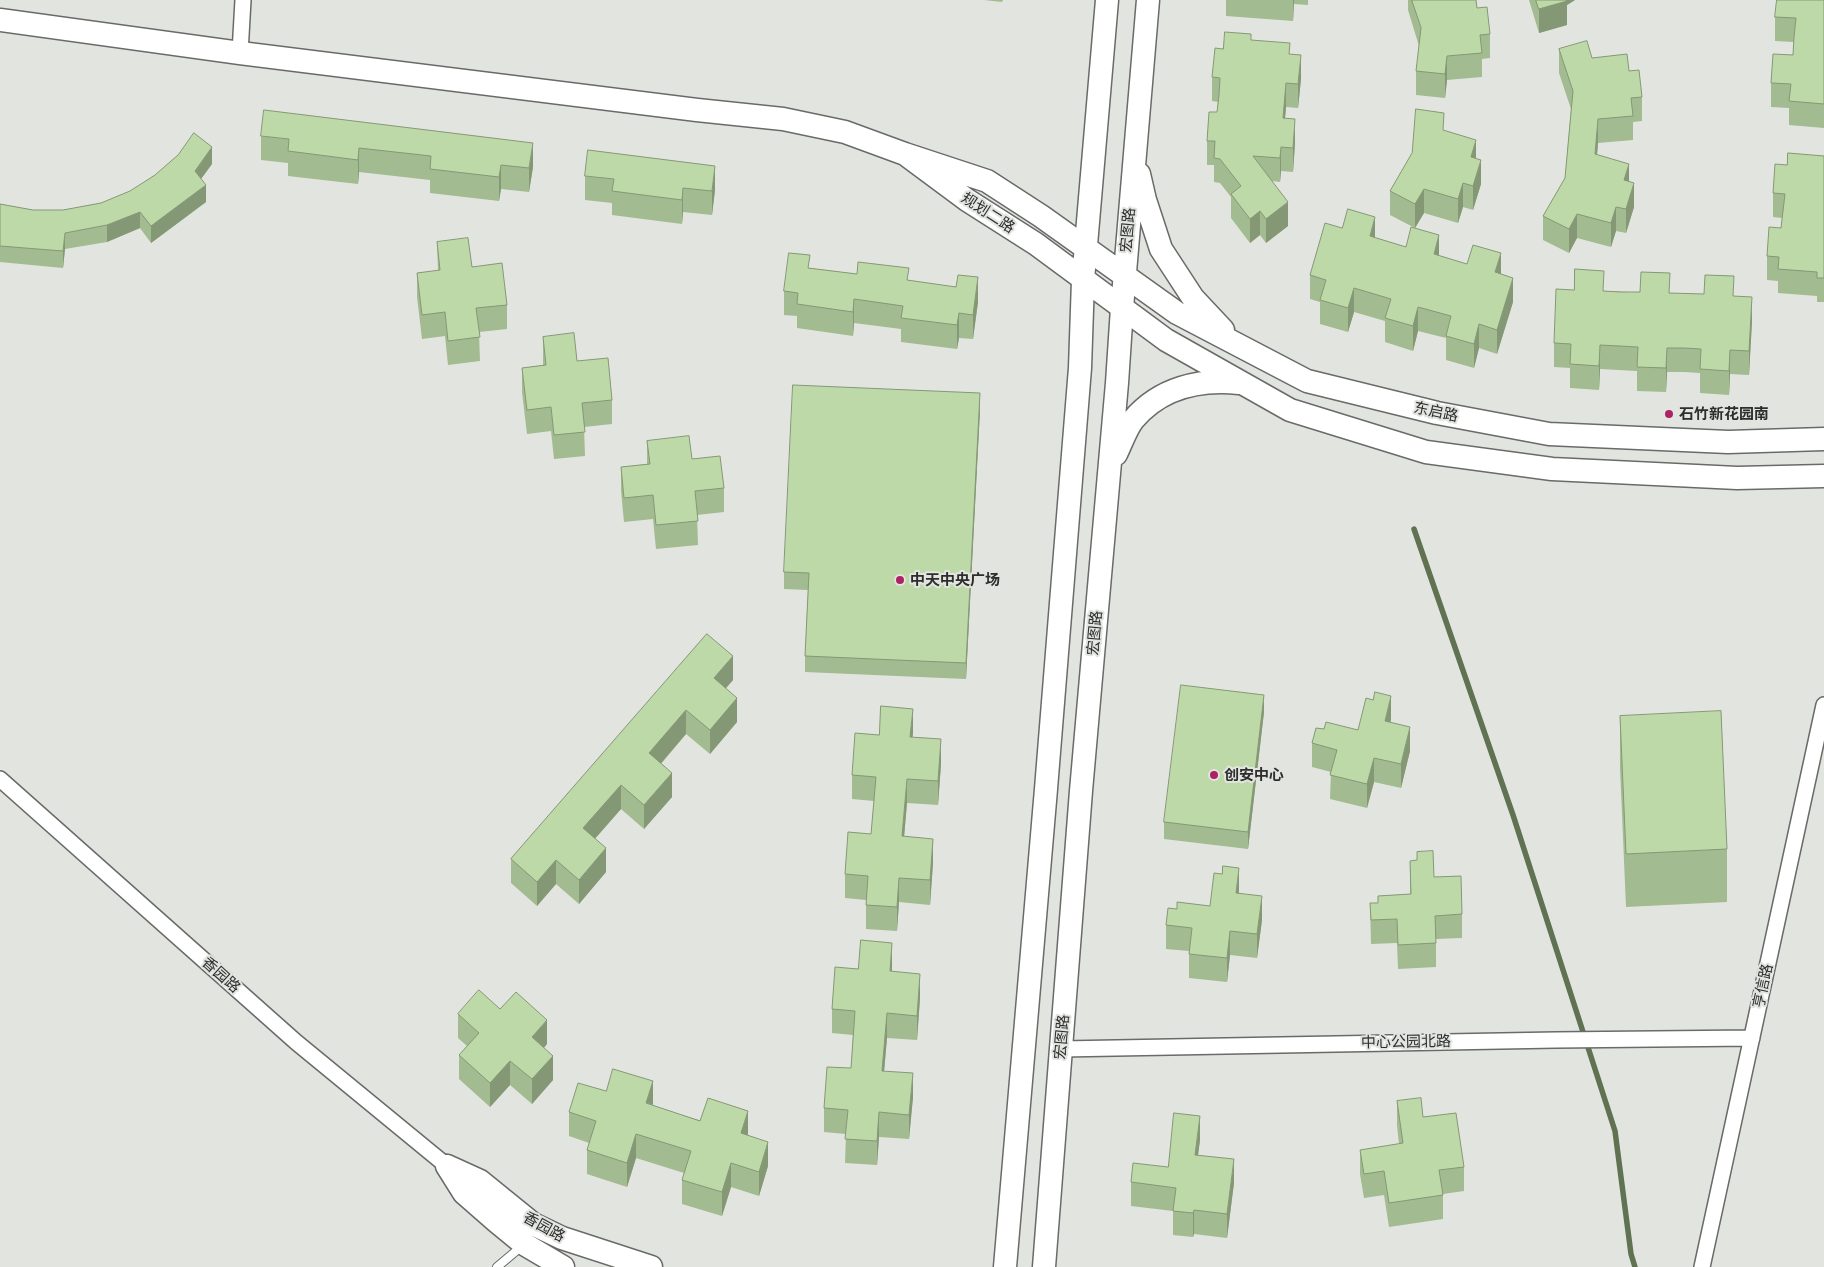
<!DOCTYPE html>
<html>
<head>
<meta charset="utf-8">
<style>
	body { margin:0 }
	canvas { display:block; background:#e2e4e0 }
</style>
</head>
<body>
<canvas width="1824" height="1267"></canvas>
<script>
const ctx = document.querySelector('canvas').getContext('2d');
ctx.lineJoin = 'round';
function stroke(path, color, width, dash) {
  ctx.strokeStyle = color;
  ctx.lineWidth = width;
  ctx.lineCap = dash ? 'butt' : 'round';
  ctx.setLineDash(dash || []);
  ctx.stroke(path);
}
function paint(path, color) {
  ctx.fillStyle = color;
  ctx.fill(path, 'evenodd');
}
function write(font, color, halo, rows, align = 'center') {
  ctx.font = font + ' "Asap Condensed","Noto Sans SC",sans-serif';
  ctx.lineWidth = 4;
  ctx.setLineDash([]);
  ctx.textBaseline = 'middle';
  ctx.strokeStyle = halo;
  ctx.fillStyle = color;
  for (const [text, x, y, turn = 0] of rows) {
    ctx.save();
    ctx.translate(x, y);
    ctx.rotate((+turn || 0) * Math.PI / 180);
    ctx.textAlign = isNaN(turn) ? turn : align;
    if (halo) ctx.strokeText(text, 0, 0);
    ctx.fillText(text, 0, 0);
    ctx.restore();
  }
}
stroke(new Path2D(`
	M 1414,529 L 1513,815 L 1615,1131 L 1631,1254 L 1635,1267`), '#607251', 5.5);
const lane = new Path2D(`
	M 497,1267 L 522,1246`);
const street = new Path2D(`
	M 240,53 L 243,0
	M 0,779 L 296,1042 L 447,1166
	M 1061,1049 L 1556,1040 L 1752,1038
	M 1702,1267 L 1824,705`);
const secondary = new Path2D(`
	M 0,20 L 240,53 L 697,110 L 783,119 L 845,132 L 905,154
	M 1139,174 L 1145,200 L 1161,249 L 1193,298 L 1223,330
	M 1824,439 L 1728,442 L 1549,434 L 1437,413 L 1307,381 L 1177,313 L 1041,216 L 987,181 L 905,154 L 967,200 L 1036,244 L 1166,340 L 1290,410 L 1426,452 L 1552,469 L 1737,478 L 1824,476
	M 1116,454 C 1121,444 1126,429 1133,420 C 1160,388 1199,379 1239,383
	M 447,1166 L 480,1181 L 533,1224 L 562,1238 L 651,1267
	M 447,1166 L 464,1193 L 496,1221 L 524,1244 L 563,1267
	M 1005,1267 L 1046,789 L 1080,368 L 1083,280 L 1107,0
	M 1044,1267 L 1081,791 L 1117,383 L 1122,308 L 1148,0`);
stroke(lane, '#696b68', 10);
stroke(street, '#696b68', 18);
stroke(secondary, '#696b68', 25);
stroke(lane, '#fff', 8);
stroke(street, '#fff', 15);
stroke(secondary, '#fff', 22);
paint(new Path2D(`
	M 984,0 L 1003,0 L 1002,2 Z
	M 1226,0 L 1308,0 L 1308,5 L 1294,4 L 1293,21 L 1226,16 Z
	M 1408,0 L 1476,0 L 1477,8 L 1490,34 L 1490,58 L 1482,59 L 1482,77 L 1447,80 L 1445,98 L 1416,95 L 1416,71 L 1419,46 L 1408,10 Z
	M 1529,0 L 1575,0 L 1567,5 L 1567,25 L 1539,33 Z
	M 1824,0 L 1824,128 L 1789,125 L 1789,108 L 1771,107 L 1771,83 L 1793,55 L 1794,42 L 1775,41 L 1775,17 Z
	M 1251,40 L 1290,54 L 1301,79 L 1298,108 L 1286,107 L 1285,118 L 1295,143 L 1293,172 L 1281,171 L 1280,182 L 1272,181 L 1288,226 L 1266,243 L 1260,235 L 1250,243 L 1231,218 L 1231,197 L 1220,183 L 1214,182 L 1214,165 L 1207,165 L 1207,141 L 1217,112 L 1218,102 L 1212,101 L 1212,77 L 1223,49 Z
	M 1559,49 L 1592,58 L 1629,71 L 1642,97 L 1642,121 L 1633,122 L 1633,140 L 1598,143 L 1597,155 L 1629,182 L 1634,207 L 1626,233 L 1616,231 L 1611,247 L 1577,238 L 1569,253 L 1543,240 L 1543,216 L 1565,178 L 1571,109 L 1559,73 Z
	M 1444,130 L 1476,158 L 1481,184 L 1473,210 L 1463,207 L 1458,223 L 1424,213 L 1415,228 L 1390,215 L 1390,191 Z
	M 261,136 L 533,167 L 529,192 L 501,189 L 499,201 L 430,193 L 430,180 L 359,172 L 358,184 L 288,176 L 288,163 L 261,160 Z
	M 1824,156 L 1824,302 L 1817,302 L 1817,296 L 1778,293 L 1778,281 L 1767,280 L 1767,256 L 1781,228 L 1782,218 L 1773,217 L 1773,193 L 1787,165 Z
	M 212,164 L 201,179 L 206,202 L 151,243 L 140,228 L 107,242 L 65,249 L 63,268 L 0,262 L 0,204 L 33,210 L 63,210 L 101,203 Z
	M 585,176 L 715,190 L 712,215 L 683,212 L 682,224 L 612,215 L 612,203 L 585,200 Z
	M 1375,238 L 1501,274 L 1513,302 L 1497,354 L 1479,348 L 1474,368 L 1446,360 L 1446,338 L 1418,331 L 1413,351 L 1385,342 L 1385,321 L 1354,312 L 1348,332 L 1320,324 L 1320,302 L 1310,299 L 1310,275 Z
	M 437,242 L 472,267 L 507,305 L 507,329 L 479,332 L 480,361 L 448,365 L 445,336 L 422,339 L 417,297 L 417,273 L 438,271 Z
	M 810,268 L 909,281 L 978,302 L 973,339 L 959,338 L 957,349 L 901,342 L 901,329 L 854,323 L 853,336 L 797,328 L 797,316 L 784,315 L 784,291 Z
	M 1604,291 L 1734,296 L 1752,321 L 1749,375 L 1730,374 L 1729,395 L 1700,393 L 1700,373 L 1684,372 L 1667,372 L 1666,392 L 1637,391 L 1637,371 L 1600,369 L 1599,390 L 1570,388 L 1570,368 L 1554,367 L 1554,343 Z
	M 543,337 L 577,361 L 612,400 L 612,424 L 584,427 L 585,456 L 554,459 L 551,431 L 527,434 L 522,392 L 522,368 L 543,365 Z
	M 980,410 L 966,679 L 805,672 L 805,656 L 808,590 L 784,589 L 784,572 Z
	M 647,441 L 692,459 L 724,488 L 724,512 L 697,515 L 698,545 L 656,549 L 653,519 L 624,522 L 621,491 L 621,467 L 647,464 Z
	M 707,634 L 733,680 L 726,688 L 737,722 L 710,754 L 686,734 L 661,764 L 672,797 L 644,829 L 621,809 L 595,839 L 606,872 L 579,904 L 556,884 L 537,906 L 511,883 L 511,859 Z
	M 1264,712 L 1248,849 L 1164,839 L 1164,822 Z
	M 1620,716 L 1727,849 L 1727,902 L 1626,907 L 1620,768 Z
	M 1391,720 L 1390,722 L 1410,751 L 1401,788 L 1374,782 L 1367,808 L 1330,799 L 1331,772 L 1312,767 L 1312,743 L 1324,729 L 1358,730 Z
	M 913,733 L 912,738 L 941,764 L 938,805 L 907,803 L 904,837 L 933,863 L 930,905 L 899,902 L 897,931 L 866,929 L 866,900 L 845,898 L 845,874 L 871,834 L 874,801 L 852,799 L 852,775 L 879,735 Z
	M 1410,861 L 1434,877 L 1462,914 L 1462,938 L 1436,939 L 1436,967 L 1398,969 L 1397,943 L 1371,944 L 1370,903 L 1378,903 L 1378,896 L 1410,894 Z
	M 1239,893 L 1262,920 L 1257,958 L 1230,955 L 1227,982 L 1189,978 L 1189,951 L 1166,949 L 1166,925 L 1177,909 L 1210,906 Z
	M 892,967 L 892,972 L 920,998 L 917,1040 L 887,1038 L 884,1071 L 913,1097 L 909,1139 L 879,1137 L 877,1165 L 845,1163 L 846,1134 L 824,1132 L 824,1108 L 851,1068 L 853,1035 L 832,1033 L 832,1009 L 858,969 Z
	M 500,1009 L 547,1044 L 544,1048 L 553,1080 L 532,1104 L 510,1085 L 490,1107 L 459,1079 L 459,1055 L 467,1046 L 458,1038 L 458,1014 Z
	M 1397,1101 L 1423,1117 L 1464,1167 L 1464,1191 L 1443,1194 L 1443,1219 L 1389,1227 L 1384,1195 L 1364,1198 L 1360,1174 L 1360,1150 L 1399,1144 L 1397,1125 Z
	M 653,1106 L 748,1135 L 768,1166 L 759,1196 L 731,1187 L 722,1216 L 682,1204 L 682,1180 L 684,1173 L 636,1158 L 627,1187 L 587,1174 L 587,1150 L 589,1143 L 569,1136 L 569,1112 Z
	M 1200,1140 L 1198,1155 L 1234,1183 L 1227,1238 L 1194,1234 L 1193,1237 L 1173,1235 L 1173,1211 L 1131,1206 L 1131,1182 L 1168,1167 Z`), '#a3bb90');
paint(new Path2D(`
	M 1293,0 L 1294,0 L 1293,21 Z
	M 1562,0 L 1575,0 L 1567,5 L 1567,25 L 1539,33 L 1539,9 Z
	M 1301,55 L 1301,79 L 1298,108 L 1298,84 Z
	M 1447,56 L 1447,80 L 1445,98 L 1445,74 Z
	M 1286,83 L 1286,107 L 1283,142 L 1283,118 Z
	M 1295,119 L 1295,143 L 1293,172 L 1293,148 Z
	M 1598,119 L 1598,143 L 1595,178 L 1595,154 Z
	M 1476,140 L 1476,165 L 1471,157 Z
	M 533,143 L 533,167 L 529,192 L 529,168 Z
	M 212,147 L 212,164 L 195,187 L 195,171 Z
	M 1281,147 L 1281,171 L 1280,182 L 1280,158 Z
	M 359,148 L 359,172 L 358,184 L 358,160 Z
	M 1481,160 L 1481,184 L 1473,210 L 1473,186 Z
	M 1629,164 L 1629,188 L 1624,180 Z
	M 501,165 L 501,189 L 499,201 L 499,177 Z
	M 715,166 L 715,190 L 712,215 L 712,191 Z
	M 1463,183 L 1463,207 L 1458,223 L 1458,199 Z
	M 1634,183 L 1634,207 L 1626,233 L 1626,209 Z
	M 206,185 L 206,202 L 151,243 L 151,226 Z
	M 683,188 L 683,212 L 682,224 L 682,200 Z
	M 1424,189 L 1424,213 L 1415,228 L 1415,204 Z
	M 1288,202 L 1288,226 L 1266,243 L 1266,219 Z
	M 1616,207 L 1616,231 L 1611,247 L 1611,223 Z
	M 1260,211 L 1260,235 L 1250,243 L 1250,219 Z
	M 140,212 L 140,228 L 107,242 L 107,225 Z
	M 1577,214 L 1577,238 L 1569,253 L 1569,229 Z
	M 1375,217 L 1375,241 L 1370,236 Z
	M 65,233 L 65,249 L 63,268 L 63,251 Z
	M 1439,235 L 1439,259 L 1434,254 Z
	M 1501,253 L 1501,277 L 1495,272 Z
	M 978,277 L 978,302 L 973,339 L 973,315 Z
	M 1513,278 L 1513,302 L 1497,354 L 1497,330 Z
	M 1354,288 L 1354,312 L 1348,332 L 1348,308 Z
	M 1752,297 L 1752,321 L 1749,375 L 1749,351 Z
	M 854,299 L 854,323 L 853,336 L 853,312 Z
	M 1418,307 L 1418,331 L 1413,351 L 1413,326 Z
	M 959,313 L 959,338 L 957,349 L 957,325 Z
	M 1479,324 L 1479,348 L 1474,368 L 1474,344 Z
	M 1600,345 L 1600,369 L 1599,390 L 1599,366 Z
	M 1667,348 L 1667,372 L 1666,392 L 1666,368 Z
	M 1730,350 L 1730,374 L 1729,395 L 1729,371 Z
	M 980,393 L 980,410 L 966,679 L 966,663 Z
	M 733,656 L 733,680 L 714,702 L 714,678 Z
	M 1264,695 L 1264,712 L 1248,849 L 1248,832 Z
	M 1391,696 L 1391,720 L 1385,745 L 1385,721 Z
	M 737,698 L 737,722 L 710,754 L 710,730 Z
	M 913,709 L 913,733 L 910,761 L 910,737 Z
	M 686,710 L 686,734 L 649,777 L 649,753 Z
	M 1410,727 L 1410,751 L 1401,788 L 1401,764 Z
	M 941,739 L 941,764 L 938,805 L 938,781 Z
	M 1374,758 L 1374,782 L 1367,808 L 1367,784 Z
	M 672,773 L 672,797 L 644,829 L 644,805 Z
	M 907,779 L 907,803 L 902,860 L 902,836 Z
	M 621,785 L 621,809 L 583,852 L 583,828 Z
	M 933,839 L 933,863 L 930,905 L 930,880 Z
	M 606,848 L 606,872 L 579,904 L 579,880 Z
	M 556,860 L 556,884 L 537,906 L 537,882 Z
	M 1239,868 L 1239,892 L 1236,917 L 1236,893 Z
	M 899,878 L 899,902 L 897,931 L 897,907 Z
	M 1262,896 L 1262,920 L 1257,958 L 1257,934 Z
	M 1230,931 L 1230,955 L 1227,982 L 1227,958 Z
	M 892,943 L 892,967 L 890,996 L 890,971 Z
	M 920,974 L 920,998 L 917,1040 L 917,1016 Z
	M 887,1013 L 887,1038 L 882,1095 L 882,1071 Z
	M 547,1020 L 547,1044 L 532,1061 L 532,1037 Z
	M 553,1056 L 553,1080 L 532,1104 L 532,1079 Z
	M 510,1061 L 510,1085 L 490,1107 L 490,1083 Z
	M 913,1073 L 913,1097 L 909,1139 L 909,1115 Z
	M 653,1081 L 653,1105 L 646,1103 Z
	M 748,1111 L 748,1135 L 741,1157 L 741,1133 Z
	M 879,1112 L 879,1137 L 877,1165 L 877,1141 Z
	M 1200,1116 L 1200,1140 L 1195,1179 L 1195,1155 Z
	M 636,1134 L 636,1158 L 627,1187 L 627,1163 Z
	M 768,1142 L 768,1166 L 759,1196 L 759,1172 Z
	M 1234,1159 L 1234,1183 L 1227,1238 L 1227,1214 Z
	M 731,1163 L 731,1187 L 722,1216 L 722,1192 Z
	M 1194,1210 L 1194,1234 L 1193,1237 L 1193,1213 Z`), '#859876');
const building = new Path2D(`
	M 1412,0 L 1476,0 L 1477,8 L 1487,7 L 1490,34 L 1480,35 L 1482,53 L 1447,56 L 1445,74 L 1416,71 L 1421,28 Z
	M 1536,0 L 1566,0 L 1567,1 L 1539,9 Z
	M 1777,0 L 1824,0 L 1824,104 L 1789,101 L 1791,84 L 1771,83 L 1773,54 L 1793,55 L 1794,37 L 1796,18 L 1775,17 Z
	M 1225,32 L 1251,34 L 1251,40 L 1290,43 L 1289,54 L 1301,55 L 1298,84 L 1286,83 L 1283,118 L 1295,119 L 1293,148 L 1281,147 L 1280,158 L 1253,156 L 1288,202 L 1266,219 L 1260,211 L 1250,219 L 1231,194 L 1241,186 L 1220,159 L 1214,158 L 1215,141 L 1207,141 L 1209,112 L 1217,112 L 1219,95 L 1220,78 L 1212,77 L 1215,48 L 1223,49 Z
	M 1587,41 L 1592,58 L 1627,54 L 1629,71 L 1639,70 L 1642,97 L 1631,98 L 1633,116 L 1598,119 L 1595,154 L 1629,164 L 1624,180 L 1634,183 L 1626,209 L 1616,207 L 1611,223 L 1577,214 L 1569,229 L 1543,216 L 1565,178 L 1573,91 L 1559,49 Z
	M 1416,109 L 1444,113 L 1443,130 L 1476,140 L 1471,157 L 1481,160 L 1473,186 L 1463,183 L 1458,199 L 1424,189 L 1415,204 L 1390,191 L 1412,153 Z
	M 264,110 L 533,143 L 529,168 L 501,165 L 499,177 L 430,169 L 431,156 L 359,148 L 358,160 L 288,151 L 289,139 L 261,136 Z
	M 194,133 L 212,147 L 195,171 L 206,185 L 151,226 L 140,212 L 107,225 L 65,233 L 63,251 L 0,246 L 0,204 L 33,210 L 63,210 L 101,203 L 130,191 L 155,175 L 178,155 Z
	M 588,150 L 715,166 L 712,191 L 683,188 L 682,200 L 612,191 L 614,179 L 585,176 Z
	M 1788,153 L 1824,156 L 1824,278 L 1817,278 L 1817,272 L 1778,269 L 1779,257 L 1767,256 L 1769,227 L 1781,228 L 1785,194 L 1773,193 L 1775,164 L 1787,165 Z
	M 1348,209 L 1375,217 L 1370,236 L 1406,247 L 1411,227 L 1439,235 L 1434,254 L 1467,264 L 1473,245 L 1501,253 L 1495,272 L 1513,278 L 1497,330 L 1479,324 L 1474,344 L 1446,336 L 1451,316 L 1418,307 L 1413,326 L 1385,318 L 1391,299 L 1354,288 L 1348,308 L 1320,300 L 1326,280 L 1310,275 L 1325,223 L 1342,228 Z
	M 468,238 L 472,267 L 502,263 L 507,305 L 476,308 L 480,337 L 448,341 L 445,312 L 422,315 L 417,273 L 440,270 L 437,242 Z
	M 789,253 L 810,255 L 808,268 L 857,274 L 858,262 L 909,268 L 907,280 L 956,287 L 958,275 L 978,277 L 973,315 L 959,313 L 957,325 L 901,318 L 903,306 L 854,299 L 853,312 L 797,304 L 798,293 L 784,291 Z
	M 1575,269 L 1604,271 L 1603,291 L 1621,292 L 1640,292 L 1641,272 L 1670,273 L 1669,293 L 1704,294 L 1705,275 L 1734,276 L 1733,296 L 1752,297 L 1749,351 L 1730,350 L 1729,371 L 1700,369 L 1701,349 L 1684,348 L 1667,348 L 1666,368 L 1637,367 L 1638,347 L 1600,345 L 1599,366 L 1570,364 L 1571,344 L 1554,343 L 1556,289 L 1574,290 Z
	M 574,333 L 577,361 L 608,358 L 612,400 L 582,403 L 585,432 L 554,435 L 551,407 L 527,410 L 522,368 L 546,365 L 543,337 Z
	M 793,385 L 980,393 L 966,663 L 805,656 L 809,573 L 784,572 Z
	M 689,436 L 692,459 L 720,456 L 724,488 L 695,491 L 698,521 L 656,525 L 653,495 L 624,498 L 621,467 L 650,464 L 647,441 Z
	M 707,634 L 733,656 L 714,678 L 737,698 L 710,730 L 686,710 L 649,753 L 672,773 L 644,805 L 621,785 L 583,828 L 606,848 L 579,880 L 556,860 L 537,882 L 511,859 Z
	M 1181,685 L 1264,695 L 1248,832 L 1164,822 Z
	M 1375,692 L 1391,696 L 1385,721 L 1410,727 L 1401,764 L 1374,758 L 1367,784 L 1330,775 L 1337,750 L 1312,743 L 1316,728 L 1324,729 L 1326,722 L 1358,730 L 1366,698 L 1373,700 Z
	M 881,706 L 913,709 L 910,737 L 941,739 L 938,781 L 907,779 L 902,836 L 933,839 L 930,880 L 899,878 L 897,907 L 866,905 L 868,876 L 845,874 L 848,832 L 871,834 L 876,777 L 852,775 L 855,733 L 879,735 Z
	M 1721,711 L 1727,849 L 1626,854 L 1620,716 Z
	M 1433,851 L 1434,877 L 1461,876 L 1462,914 L 1435,916 L 1436,943 L 1398,945 L 1397,919 L 1371,920 L 1370,903 L 1378,903 L 1378,896 L 1411,894 L 1410,861 L 1417,860 L 1417,852 Z
	M 1223,866 L 1239,868 L 1236,893 L 1262,896 L 1257,934 L 1230,931 L 1227,958 L 1189,954 L 1192,928 L 1166,925 L 1168,908 L 1177,909 L 1177,902 L 1210,906 L 1214,873 L 1222,874 Z
	M 861,940 L 892,943 L 890,971 L 920,974 L 917,1016 L 887,1013 L 882,1071 L 913,1073 L 909,1115 L 879,1112 L 877,1141 L 845,1139 L 848,1110 L 824,1108 L 827,1067 L 851,1068 L 855,1011 L 832,1009 L 835,967 L 858,969 Z
	M 479,990 L 500,1009 L 516,992 L 547,1020 L 532,1037 L 553,1056 L 532,1079 L 510,1061 L 490,1083 L 459,1055 L 479,1033 L 458,1014 Z
	M 613,1069 L 653,1081 L 646,1103 L 700,1121 L 708,1098 L 748,1111 L 741,1133 L 768,1142 L 759,1172 L 731,1163 L 722,1192 L 682,1180 L 691,1151 L 636,1134 L 627,1163 L 587,1150 L 596,1121 L 569,1112 L 578,1083 L 606,1091 Z
	M 1421,1098 L 1423,1117 L 1456,1113 L 1464,1167 L 1439,1170 L 1443,1195 L 1389,1203 L 1384,1171 L 1364,1174 L 1360,1150 L 1403,1143 L 1397,1101 Z
	M 1174,1113 L 1200,1116 L 1195,1155 L 1234,1159 L 1227,1214 L 1194,1210 L 1193,1213 L 1173,1211 L 1176,1188 L 1131,1182 L 1133,1163 L 1168,1167 Z`);
paint(building, '#bed9a8');
stroke(building, '#859876', 1);
for (const [x, y, r, color] of [
	[1669,414,5,"#ac2264"],
	[900,580,5,"#ac2264"],
	[1214,775,5,"#ac2264"]
]) {
  const dot = new Path2D();
  dot.arc(x, y, r, 0, 2 * Math.PI);
  ctx.fillStyle = color;
  ctx.fill(dot);
  stroke(dot, '#e2e4e0', 2);
}
write('15px', '#2d2d2c', '#e2e4e0', [
	["规划二路",988,213,33],
	["宏图路",1128,230,-85],
	["东启路",1436,412,12],
	["宏图路",1095,633,-85],
	["香园路",221,975,42],
	["亨信路",1763,986,-78],
	["宏图路",1062,1037,-85],
	["中心公园北路",1406,1042,-1],
	["香园路",544,1227,29]
]);
write('bold 15px', '#2d2d2c', '#e2e4e0', [
	["石竹新花园南",1679,414],
	["中天中央广场",910,580],
	["创安中心",1224,775]
], 'left');
</script>
</body>
</html>
